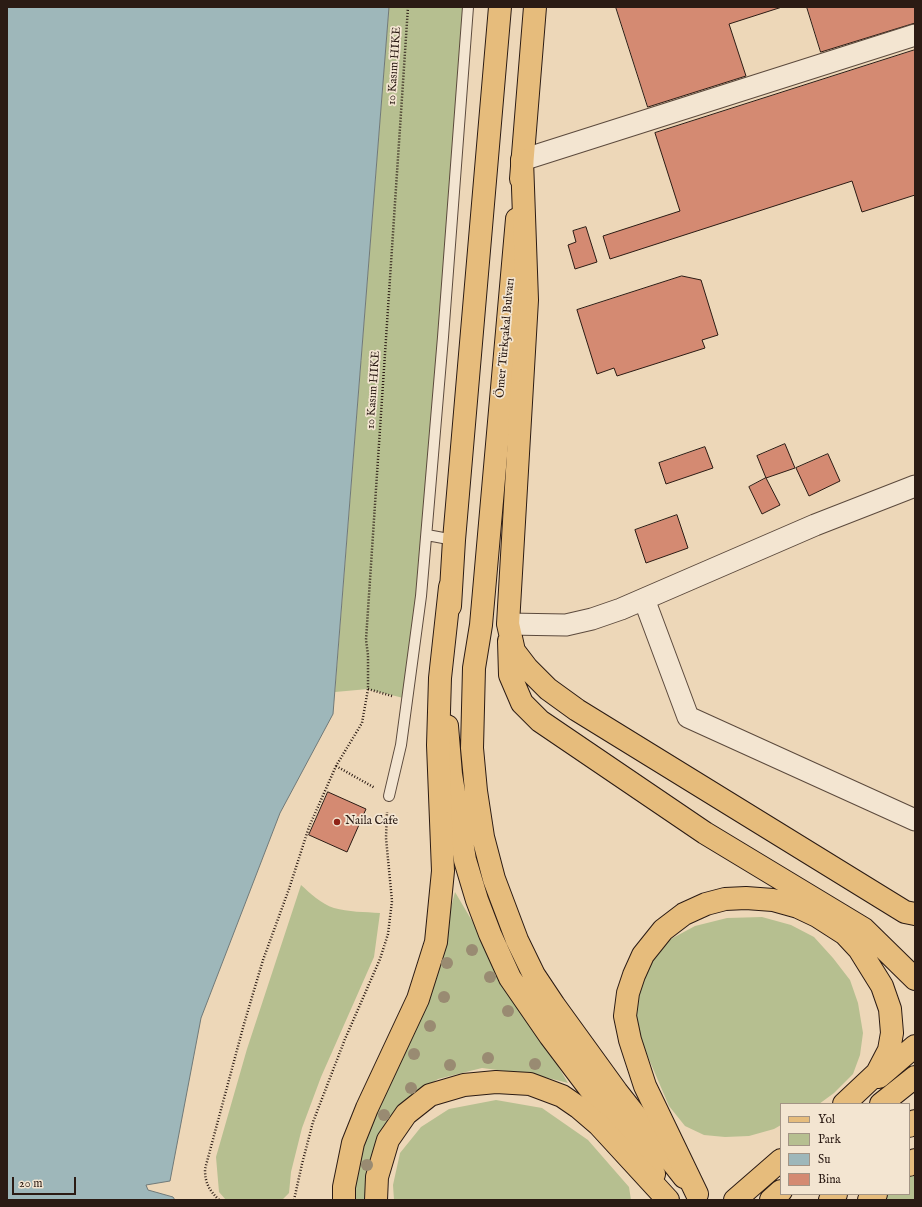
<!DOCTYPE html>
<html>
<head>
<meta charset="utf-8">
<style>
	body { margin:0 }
	#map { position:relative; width:922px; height:1207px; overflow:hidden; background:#edd7b8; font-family:"IM FELL English",serif }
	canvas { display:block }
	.frame { position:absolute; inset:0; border:8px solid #2b1b14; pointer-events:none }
	.legend { position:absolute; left:780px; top:1103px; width:130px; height:92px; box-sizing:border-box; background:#f3e5d1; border:1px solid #a39485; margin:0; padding:5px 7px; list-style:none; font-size:12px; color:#2b1b14 }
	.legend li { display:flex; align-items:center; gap:8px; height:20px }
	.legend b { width:20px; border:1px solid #a39485 }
	.scale { position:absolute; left:12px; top:1177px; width:64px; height:18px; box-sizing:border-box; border:2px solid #2b1b14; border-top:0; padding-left:5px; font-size:12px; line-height:14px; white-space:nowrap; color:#2b1b14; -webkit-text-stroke:3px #f3e5d1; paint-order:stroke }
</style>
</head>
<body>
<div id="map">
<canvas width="922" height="1207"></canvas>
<div class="frame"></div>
<ul class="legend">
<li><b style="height:5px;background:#e6bc7c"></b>Yol</li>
<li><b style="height:11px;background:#b6bf90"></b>Park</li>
<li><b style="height:11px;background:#9eb7ba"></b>Su</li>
<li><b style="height:11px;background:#d48a72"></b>Bina</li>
</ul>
<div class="scale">20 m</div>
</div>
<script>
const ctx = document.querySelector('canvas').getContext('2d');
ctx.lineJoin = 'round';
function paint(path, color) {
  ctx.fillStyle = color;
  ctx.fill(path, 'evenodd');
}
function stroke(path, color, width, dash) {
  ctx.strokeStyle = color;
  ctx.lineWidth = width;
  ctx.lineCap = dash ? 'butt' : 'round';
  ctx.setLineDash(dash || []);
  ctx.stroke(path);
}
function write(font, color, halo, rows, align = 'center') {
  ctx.font = font + ' "IM FELL English",serif';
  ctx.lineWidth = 3.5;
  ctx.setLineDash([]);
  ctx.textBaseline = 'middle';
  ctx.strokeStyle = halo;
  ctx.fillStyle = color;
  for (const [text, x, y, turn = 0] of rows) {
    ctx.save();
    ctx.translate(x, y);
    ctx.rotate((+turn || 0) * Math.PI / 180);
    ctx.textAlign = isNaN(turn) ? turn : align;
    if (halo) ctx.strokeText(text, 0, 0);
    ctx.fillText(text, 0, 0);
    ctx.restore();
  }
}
paint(new Path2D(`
	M 389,7 L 469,7 L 407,699 L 368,689 L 335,692 Z
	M 301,885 C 310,893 321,904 334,908 C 348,912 365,912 380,913 L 374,957 L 321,1077 L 302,1128 L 291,1172 L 289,1193 L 282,1200 L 226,1200 L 219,1192 L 216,1157 L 247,1049 Z
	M 455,892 L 568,1083 L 536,1075 L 482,1068 L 438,1079 L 405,1100 L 382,1132 L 365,1190 L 367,1200 L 354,1200 L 356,1180 L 367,1133 L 433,976 Z
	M 762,917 L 791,925 L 814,937 L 833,958 L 850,980 L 858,1003 L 863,1033 L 860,1055 L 853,1074 L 834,1093 L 819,1104 L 781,1104 L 781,1125 L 774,1129 L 749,1136 L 725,1137 L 704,1135 L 685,1126 L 669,1106 L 645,1050 L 637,1023 L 637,993 L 649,964 L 669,940 L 695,926 L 727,918 Z
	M 496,1100 L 542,1108 L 588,1140 L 629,1187 L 631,1200 L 394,1200 L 393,1185 L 400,1153 L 421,1127 L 449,1109 Z
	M 915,1172 L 915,1200 L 880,1200 L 887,1194 L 909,1194 L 909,1177 Z`), '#b6bf90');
const water = new Path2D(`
	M 7,7 L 389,7 L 333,714 L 280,813 L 201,1018 L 170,1181 L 146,1185 L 148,1190 L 173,1197 L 175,1200 L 7,1200 Z`);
paint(water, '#9eb7ba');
stroke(water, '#707978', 1);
const building = new Path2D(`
	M 616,7 L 782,7 L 729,24 L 746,76 L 648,107 Z
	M 807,7 L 915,7 L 915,23 L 821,52 Z
	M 915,50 L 915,195 L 862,212 L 852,181 L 610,259 L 603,236 L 680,211 L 655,133 Z
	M 586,227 L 597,262 L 575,269 L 568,245 L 576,242 L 573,231 Z
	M 682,276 L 701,280 L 718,335 L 702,340 L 705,348 L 617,376 L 614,368 L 597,374 L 577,310 Z
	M 785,444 L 795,468 L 766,478 L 757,456 Z
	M 705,447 L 713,468 L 666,484 L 659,463 Z
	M 828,454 L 840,481 L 809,496 L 796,468 Z
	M 766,478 L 780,505 L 762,514 L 749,487 Z
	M 677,515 L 688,548 L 646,563 L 635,530 Z
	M 328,792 L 366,809 L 347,852 L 309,835 Z`);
paint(building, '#d48a72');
stroke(building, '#2b1b14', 1);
const lane = new Path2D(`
	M 427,535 L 454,540
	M 389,796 L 401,745 L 421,596 L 443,337 L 468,7`);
const street = new Path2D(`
	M 522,160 L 915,35
	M 644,599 L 688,717 L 915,820
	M 508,624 L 566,625 L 592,619 L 621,609 L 815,525 L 915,486`);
const primary = new Path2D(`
	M 521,179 L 535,7
	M 517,219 L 481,625 L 474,668 L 472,748 L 476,791 L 483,837 L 494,879 L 517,940 L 534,975 L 554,1005 L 617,1092 L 684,1177
	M 450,606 L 454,540 L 500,7
	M 447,726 L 451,774 L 465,860 L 477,900 L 490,934 L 510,978 L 550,1036 L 654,1174`);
const highway = new Path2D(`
	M 522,160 L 527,300 L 508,624 L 514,651 L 527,668 L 548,689 L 577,710 L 905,912 L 915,914
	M 509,641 L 510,675 L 522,703 L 540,721 L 705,833 L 864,929 L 915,979
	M 879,1077 L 915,1046
	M 881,1104 L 915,1077
	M 909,1126 L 915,1121
	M 909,1165 L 915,1160
	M 697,1194 L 645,1086 L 630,1040 L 625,1016 L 628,993 L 634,975 L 643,955 L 663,930 L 684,914 L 706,904 L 725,899 L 746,898 L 773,900 L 798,907 L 817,916 L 845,934 L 859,949 L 882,986 L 890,1009 L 892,1033 L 889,1050 L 877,1073 L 844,1104
	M 344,1200 L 344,1187 L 353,1143 L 367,1108 L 418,999 L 436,942 L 443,871 L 438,745 L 440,678 L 450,587
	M 376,1200 L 377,1177 L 388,1140 L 406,1114 L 430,1095 L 464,1085 L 496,1082 L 530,1084 L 562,1096 L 578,1107 L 599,1125 L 668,1200
	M 735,1200 L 781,1160
	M 771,1200 L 781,1191
	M 830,1200 L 836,1194
	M 869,1200 L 876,1194`);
stroke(lane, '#5c4a3d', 12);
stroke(street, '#5c4a3d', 23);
stroke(primary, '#2b1b14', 24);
stroke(highway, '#2b1b14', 24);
stroke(new Path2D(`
	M 368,689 L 392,696
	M 336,766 L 375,788
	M 219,1200 C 209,1190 205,1183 205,1169 L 244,1024 L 263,960 L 289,889 L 309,827 L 336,766 L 362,723 L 368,689 L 368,655 L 366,640 L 408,7
	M 294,1200 L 302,1164 L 313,1122 L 345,1039 L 380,959 L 388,934 L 392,901 L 386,838 L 387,812`), '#2b1b14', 2.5, [1, 2]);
stroke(lane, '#f3e5d1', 10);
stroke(street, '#f3e5d1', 21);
stroke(primary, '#e6bc7c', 22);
stroke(highway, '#e6bc7c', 22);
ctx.fillStyle = '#998b72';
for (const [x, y] of [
	[472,950],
	[447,963],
	[490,977],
	[444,997],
	[508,1011],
	[430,1026],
	[414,1054],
	[488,1058],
	[535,1064],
	[450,1065],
	[411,1088],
	[384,1115],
	[367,1165]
]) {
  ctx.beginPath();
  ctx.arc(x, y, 6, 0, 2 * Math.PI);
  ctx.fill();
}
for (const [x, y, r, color] of [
	[337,822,4,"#8f2418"]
]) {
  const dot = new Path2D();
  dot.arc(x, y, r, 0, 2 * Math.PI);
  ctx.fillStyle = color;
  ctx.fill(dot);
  stroke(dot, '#f3e5d1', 1.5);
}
write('12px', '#2b1b14', '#f3e5d1', [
	["10 Kasım HIKE",395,66,-86],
	["Ömer Türkçakal Bulvarı",506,338,-85],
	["10 Kasım HIKE",374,390,-86]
]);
write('12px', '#2b1b14', '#f3e5d1', [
	["Naila Cafe",345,822]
], 'left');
</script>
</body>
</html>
